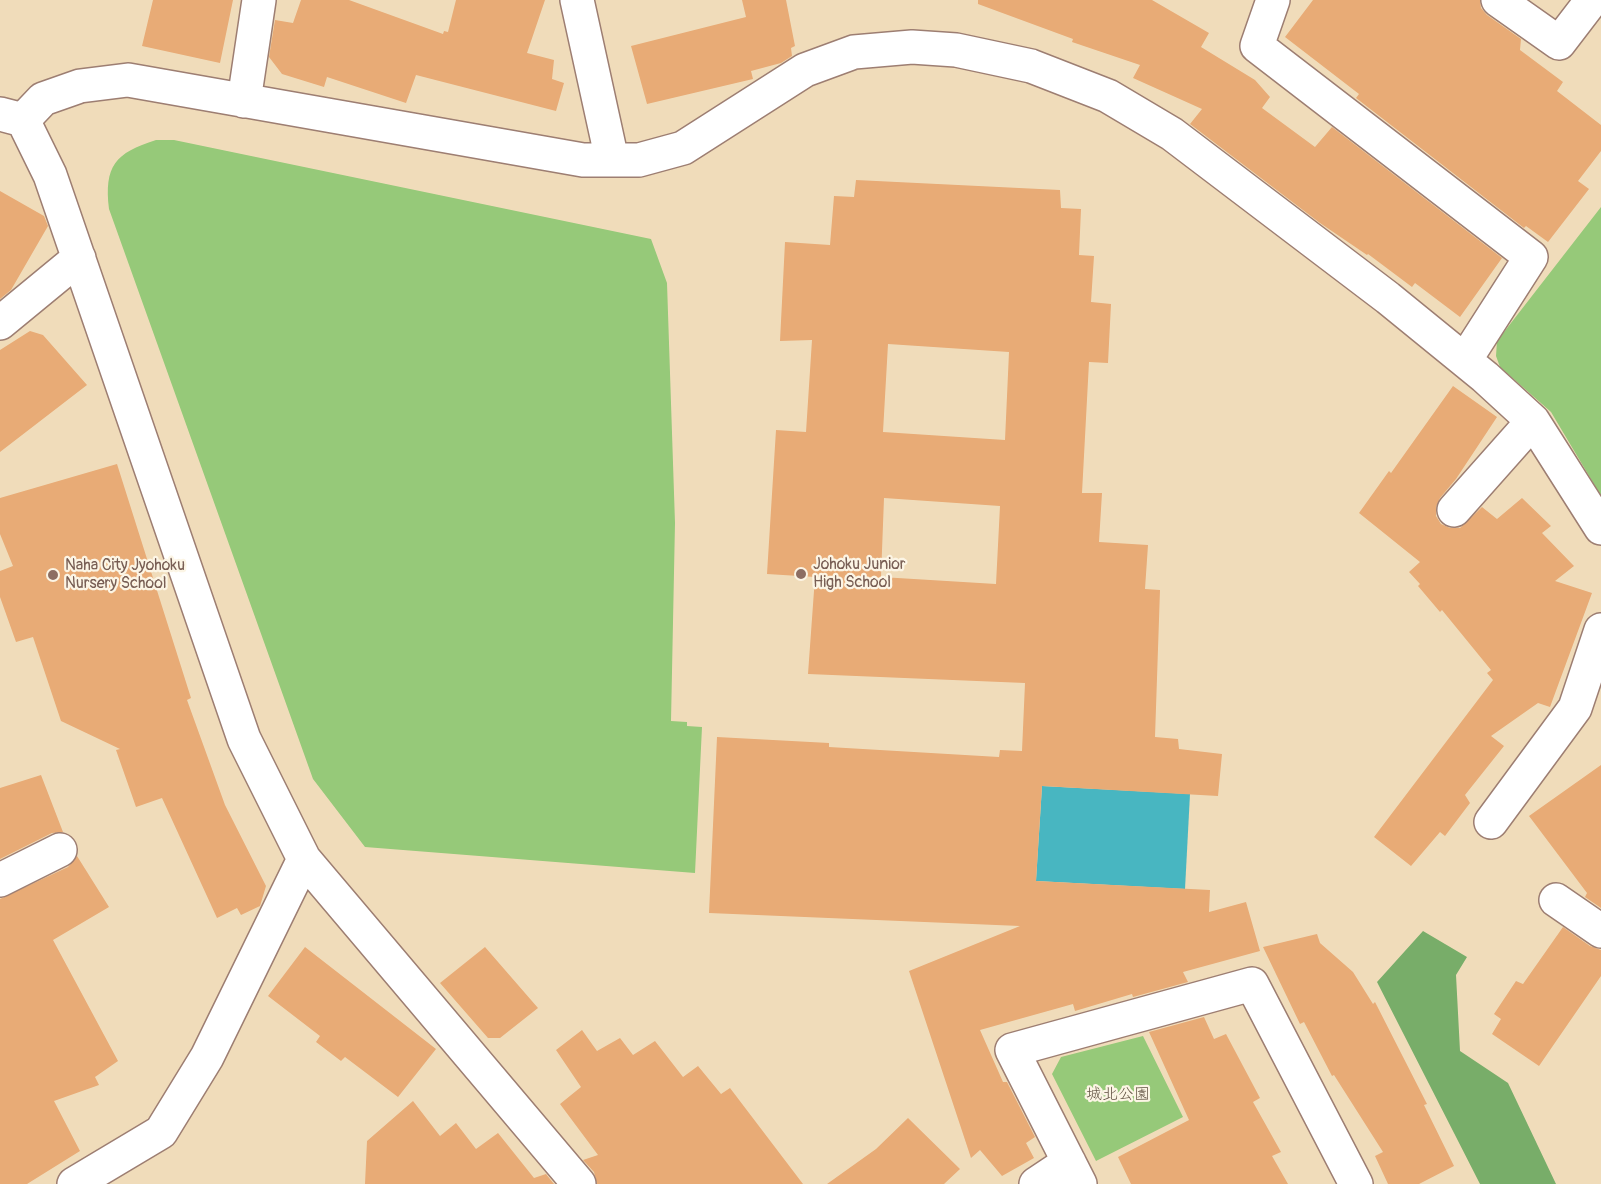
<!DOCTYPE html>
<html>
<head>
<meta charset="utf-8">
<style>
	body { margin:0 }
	canvas { display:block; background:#f0dcba }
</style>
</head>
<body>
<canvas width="1601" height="1184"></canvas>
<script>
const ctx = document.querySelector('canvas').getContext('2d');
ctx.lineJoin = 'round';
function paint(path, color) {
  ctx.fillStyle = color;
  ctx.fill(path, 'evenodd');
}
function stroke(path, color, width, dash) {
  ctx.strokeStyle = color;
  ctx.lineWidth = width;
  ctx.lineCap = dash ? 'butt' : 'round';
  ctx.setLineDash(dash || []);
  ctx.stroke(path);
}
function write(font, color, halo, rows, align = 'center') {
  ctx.font = font + ' Pangolin,"Klee One",sans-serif';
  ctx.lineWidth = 4.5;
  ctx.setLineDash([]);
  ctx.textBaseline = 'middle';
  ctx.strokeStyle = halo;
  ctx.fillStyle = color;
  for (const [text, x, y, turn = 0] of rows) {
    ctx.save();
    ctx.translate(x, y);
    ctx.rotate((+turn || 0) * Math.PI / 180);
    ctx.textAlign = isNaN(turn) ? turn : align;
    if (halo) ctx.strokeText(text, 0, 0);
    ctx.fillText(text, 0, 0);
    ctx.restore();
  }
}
paint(new Path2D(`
	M 156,140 L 174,140 L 651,239 L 667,283 L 675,523 L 671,721 L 687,722 L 687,726 L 702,727 L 695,873 L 365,847 L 313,779 L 109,209 C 104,166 115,153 156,140 Z
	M 1601,207 L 1601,496 L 1551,412 L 1500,367 L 1496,356 L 1497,341 Z
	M 1143,1036 L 1183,1117 L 1096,1161 L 1052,1074 L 1061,1057 Z`), '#96c979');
paint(new Path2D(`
	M 1423,931 L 1467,957 L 1456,975 L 1460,1051 L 1508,1083 L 1556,1184 L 1480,1184 L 1377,982 Z`), '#78ad69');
paint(new Path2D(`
	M 1042,786 L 1190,794 L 1185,889 L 1036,881 Z`), '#48b6c1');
paint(new Path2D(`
	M 153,0 L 233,0 L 220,63 L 142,46 Z
	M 301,0 L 349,0 L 443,34 L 444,31 L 448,32 L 456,0 L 545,0 L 527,53 L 554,60 L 552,79 L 564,83 L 556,111 L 416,75 L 406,103 L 327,77 L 324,87 L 282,74 L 269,57 L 275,20 L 293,23 Z
	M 742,0 L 786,0 L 795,46 L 791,48 L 792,56 L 781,63 L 751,71 L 753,79 L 647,104 L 631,46 L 746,17 Z
	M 978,0 L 1152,0 L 1209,33 L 1201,47 L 1255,80 L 1270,97 L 1262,108 L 1315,147 L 1332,127 L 1502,258 L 1460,317 L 1415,283 L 1412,287 L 1368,254 L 1367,255 L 1320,223 L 1190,124 L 1202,109 L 1133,78 L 1140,65 L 1072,42 L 1073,39 L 978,4 Z
	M 1313,0 L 1480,0 L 1481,8 L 1487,15 L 1521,39 L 1520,50 L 1563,82 L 1557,91 L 1601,125 L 1601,151 L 1578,181 L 1589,189 L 1548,242 L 1526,226 L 1524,228 L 1356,98 L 1359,94 L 1285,37 Z
	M 856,180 L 1060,190 L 1061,208 L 1081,209 L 1079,255 L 1094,256 L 1091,302 L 1111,304 L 1108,363 L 1089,362 L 1082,493 L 1102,493 L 1099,542 L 1148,545 L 1145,589 L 1160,590 L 1155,737 L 1178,739 L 1179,749 L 1222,754 L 1218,796 L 1042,786 L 1036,881 L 1210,890 L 1209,912 L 1246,902 L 1260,951 L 1183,972 L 1188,982 L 1133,997 L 1132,994 L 1075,1011 L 1073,1004 L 980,1030 L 1003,1082 L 1007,1082 L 1035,1137 L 1026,1143 L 1034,1158 L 1002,1176 L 980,1150 L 971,1158 L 909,971 L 1020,926 L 709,913 L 717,737 L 829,743 L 829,747 L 999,757 L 1000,750 L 1022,751 L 1025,683 L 808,674 L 815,577 L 767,574 L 776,430 L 806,432 L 812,340 L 780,341 L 785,242 L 830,245 L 834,196 L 854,197 ZM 888,344 L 1009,352 L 1005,440 L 883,432 ZM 884,498 L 1000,506 L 996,584 L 881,577 Z
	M 0,191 L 44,216 L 48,226 L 11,290 L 0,299 Z
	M 30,331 L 43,335 L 87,385 L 0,452 L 0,350 Z
	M 1453,386 L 1497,417 L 1456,479 L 1440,498 L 1436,507 L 1436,516 L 1441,524 L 1450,528 L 1460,528 L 1482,507 L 1497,519 L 1522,498 L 1551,526 L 1542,533 L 1574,566 L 1555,581 L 1592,593 L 1550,707 L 1538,703 L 1491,736 L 1504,746 L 1465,795 L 1470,803 L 1445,836 L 1440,832 L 1411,866 L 1374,837 L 1493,680 L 1487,673 L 1491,670 L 1442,610 L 1440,612 L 1418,586 L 1420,584 L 1409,572 L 1420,562 L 1359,513 L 1389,471 L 1391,473 Z
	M 117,464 L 191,698 L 187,700 L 225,805 L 266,886 L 260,906 L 241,915 L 237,908 L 217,918 L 162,798 L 136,807 L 116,750 L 120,749 L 61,721 L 33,637 L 16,642 L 0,597 L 0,571 L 13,566 L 0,534 L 0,498 Z
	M 1601,765 L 1601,908 L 1585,897 L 1587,893 L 1529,816 Z
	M 41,775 L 63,832 L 52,833 L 0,859 L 0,788 Z
	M 77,856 L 109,907 L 53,940 L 118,1061 L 95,1077 L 99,1085 L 54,1101 L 80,1151 L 27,1184 L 0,1184 L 0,899 L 68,867 Z
	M 1563,927 L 1590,946 L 1601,950 L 1601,976 L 1539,1066 L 1492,1034 L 1501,1019 L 1494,1014 L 1516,981 L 1523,984 Z
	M 1317,934 L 1320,943 L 1353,972 L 1373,1004 L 1375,1002 L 1427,1104 L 1424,1105 L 1454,1166 L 1419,1184 L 1388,1184 L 1375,1156 L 1383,1152 L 1334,1075 L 1332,1076 L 1304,1022 L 1300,1024 L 1263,947 Z
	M 305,947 L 436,1049 L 398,1097 L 345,1057 L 341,1061 L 316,1042 L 320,1036 L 268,996 Z
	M 485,947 L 538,1008 L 500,1038 L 488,1038 L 440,983 Z
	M 1204,1017 L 1214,1039 L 1226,1034 L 1260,1098 L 1253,1102 L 1281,1152 L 1272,1156 L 1288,1184 L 1131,1184 L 1118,1157 L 1189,1120 L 1149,1032 Z
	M 582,1030 L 597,1051 L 620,1038 L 633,1055 L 655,1041 L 683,1077 L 698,1066 L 721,1094 L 730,1088 L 803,1184 L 597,1184 L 594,1172 L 583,1160 L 598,1155 L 560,1104 L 581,1087 L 556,1050 Z
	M 413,1101 L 440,1136 L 456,1123 L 476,1149 L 498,1133 L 534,1178 L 546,1174 L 554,1184 L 365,1184 L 367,1141 Z
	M 908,1118 L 960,1169 L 944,1184 L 827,1184 L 876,1149 Z`), '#e8ab76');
const minor = new Path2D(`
	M 577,0 L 612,160
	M 1273,0 L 1257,46 L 1531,257 L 1465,360
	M 1498,0 L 1559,43 L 1592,0
	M 244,101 L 259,0
	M 0,114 L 23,120 L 50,175 L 244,739 L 304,859 L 579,1184
	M 23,120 L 43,99 L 80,86 L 128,80 L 583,160 L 639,160 L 683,148 L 805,70 L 854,52 L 912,47 L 956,50 L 1031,66 L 1108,96 L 1172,134 L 1388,298 L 1485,377 L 1533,421 L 1601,528
	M 0,323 L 79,258
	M 1454,510 L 1533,421
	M 1491,822 L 1575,708 L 1601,630
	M 0,880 L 60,850
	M 1556,900 L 1601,931
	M 74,1184 L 161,1132 L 207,1057 L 304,859
	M 1036,1184 L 1069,1162
	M 1080,1184 L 1012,1050 L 1252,984 L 1356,1184`);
stroke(minor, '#9d7e72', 36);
stroke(minor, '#fff', 33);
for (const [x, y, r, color] of [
	[801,574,6,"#8d6e63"],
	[53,575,6,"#8d6e63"]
]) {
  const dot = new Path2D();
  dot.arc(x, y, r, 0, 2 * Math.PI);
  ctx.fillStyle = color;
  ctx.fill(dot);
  stroke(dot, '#fcf5e5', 2);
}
write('16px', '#785e54', '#fcf5e5', [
	["Johoku Junior",813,565],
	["High School",813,583],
	["Naha City Jyohoku",65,566],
	["Nursery School",65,584]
], 'left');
write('16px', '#615242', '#fcf5e5', [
	["城北公園",1118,1095]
]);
</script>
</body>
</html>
